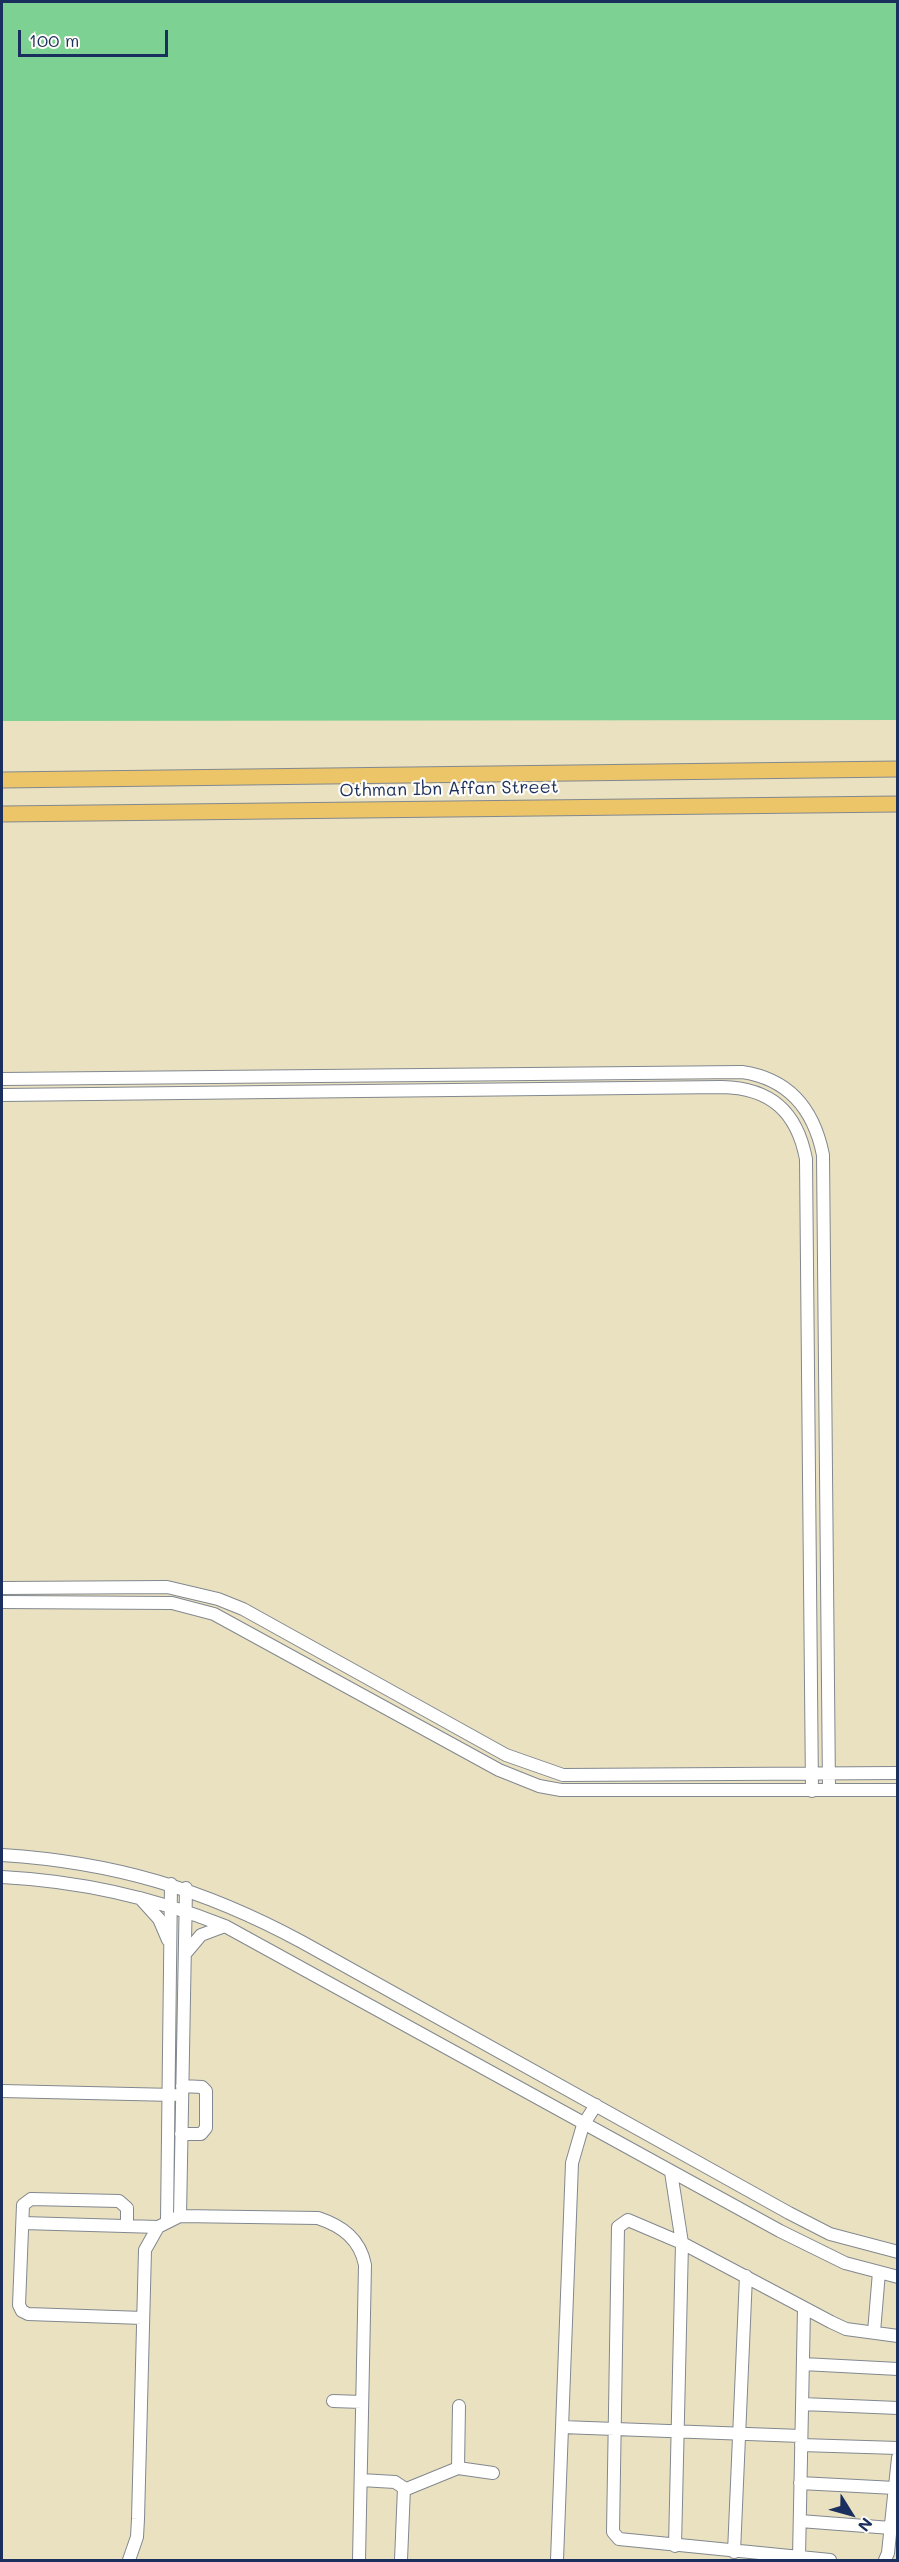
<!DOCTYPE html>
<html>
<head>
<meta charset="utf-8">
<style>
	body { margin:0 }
	#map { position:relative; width:899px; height:2562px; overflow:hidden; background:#eae1c0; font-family:Mali,sans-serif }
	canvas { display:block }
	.frame { position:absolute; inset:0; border:3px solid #1b2f5e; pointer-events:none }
	.north { position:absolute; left:821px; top:2484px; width:60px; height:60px; -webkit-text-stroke:4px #fdfcf7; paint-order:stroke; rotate:127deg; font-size:16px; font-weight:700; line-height:24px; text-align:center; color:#1b2f5e }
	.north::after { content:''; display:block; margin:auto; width:21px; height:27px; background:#1b2f5e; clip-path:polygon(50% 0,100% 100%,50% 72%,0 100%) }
	.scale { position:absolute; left:18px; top:30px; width:150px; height:27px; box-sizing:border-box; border:3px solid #1b2f5e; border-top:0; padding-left:8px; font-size:18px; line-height:21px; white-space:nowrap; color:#1b2f5e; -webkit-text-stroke:4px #fdfcf7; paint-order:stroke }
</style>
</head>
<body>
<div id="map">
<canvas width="899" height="2562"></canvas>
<div class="frame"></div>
<div class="north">N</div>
<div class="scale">100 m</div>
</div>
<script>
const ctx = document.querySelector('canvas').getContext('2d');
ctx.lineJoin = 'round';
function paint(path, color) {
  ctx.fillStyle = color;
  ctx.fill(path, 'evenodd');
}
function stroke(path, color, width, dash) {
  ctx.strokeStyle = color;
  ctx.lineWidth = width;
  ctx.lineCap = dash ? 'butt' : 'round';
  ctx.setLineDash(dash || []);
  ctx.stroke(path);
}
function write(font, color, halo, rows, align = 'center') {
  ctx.font = font + ' Mali,sans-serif';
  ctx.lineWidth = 4.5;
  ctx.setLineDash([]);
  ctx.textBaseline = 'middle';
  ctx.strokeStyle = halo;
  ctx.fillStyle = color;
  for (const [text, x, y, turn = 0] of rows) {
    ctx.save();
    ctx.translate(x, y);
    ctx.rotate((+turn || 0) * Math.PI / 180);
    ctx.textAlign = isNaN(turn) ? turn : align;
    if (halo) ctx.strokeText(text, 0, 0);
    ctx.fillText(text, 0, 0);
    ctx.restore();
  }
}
paint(new Path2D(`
	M 2,2 L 897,2 L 897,720 L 2,721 Z`), '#7dd193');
const minor = new Path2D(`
	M 2,1079 L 742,1072 C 790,1079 814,1110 823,1155 L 829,1790
	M 2,1095 L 722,1087 C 771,1088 797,1112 806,1159 L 812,1791
	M 2,1588 L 167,1587 L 218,1599 L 243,1609 L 506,1755 L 563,1775 L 898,1773
	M 2,1602 L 172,1603 L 214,1614 L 499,1770 L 539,1786 L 561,1790 L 898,1790
	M 2,1855 C 113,1862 204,1889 302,1942 L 789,2213 L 830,2234 L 898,2252
	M 2,1877 C 80,1881 152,1897 225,1926 L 780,2231 L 845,2263 L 898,2277
	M 140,1898 L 159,1919 L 168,1940
	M 185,1954 L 201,1935 L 225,1926
	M 2,2091 L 174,2095
	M 181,2134 L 201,2134 L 206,2128 L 206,2091 L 202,2087 L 182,2086
	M 671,2172 L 682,2243 L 675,2546
	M 180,2216 L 186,1888
	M 167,2220 L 171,1884
	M 23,2223 L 158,2227
	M 127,2226 L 127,2208 L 119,2201 L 31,2199 L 23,2205 L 19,2305 L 22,2311 L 28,2314 L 143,2318
	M 874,2332 L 879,2272
	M 803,2364 L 898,2369
	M 333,2401 L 362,2402
	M 802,2404 L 898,2408
	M 562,2427 L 801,2436
	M 801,2445 L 898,2448
	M 458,2468 L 459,2406
	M 361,2480 L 395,2482 L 404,2488 L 401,2560
	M 800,2483 L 895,2488
	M 404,2490 L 458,2468 L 493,2473
	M 800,2521 L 891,2528
	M 734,2552 L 746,2276
	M 799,2557 L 804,2308
	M 129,2560 L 137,2537 L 138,2519 L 145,2250 L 158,2227 L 180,2216 L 318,2218 C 342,2226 360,2239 365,2265 L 359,2560
	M 557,2560 L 572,2163 L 583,2125 L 596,2105
	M 830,2560 L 619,2539 L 613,2532 L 618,2227 L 628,2220 L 682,2243 L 831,2322 L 846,2329 L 898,2336
	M 885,2560 L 888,2553 L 898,2458`);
const major = new Path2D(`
	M 2,780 L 898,769
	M 2,814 L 898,804`);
stroke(minor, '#82888f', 14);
stroke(major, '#82888f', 17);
stroke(minor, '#fff', 12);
stroke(major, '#ecc569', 15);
write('18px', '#1b2f5e', '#fdfcf7', [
	["Othman Ibn Affan Street",449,789,-1]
]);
</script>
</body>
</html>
